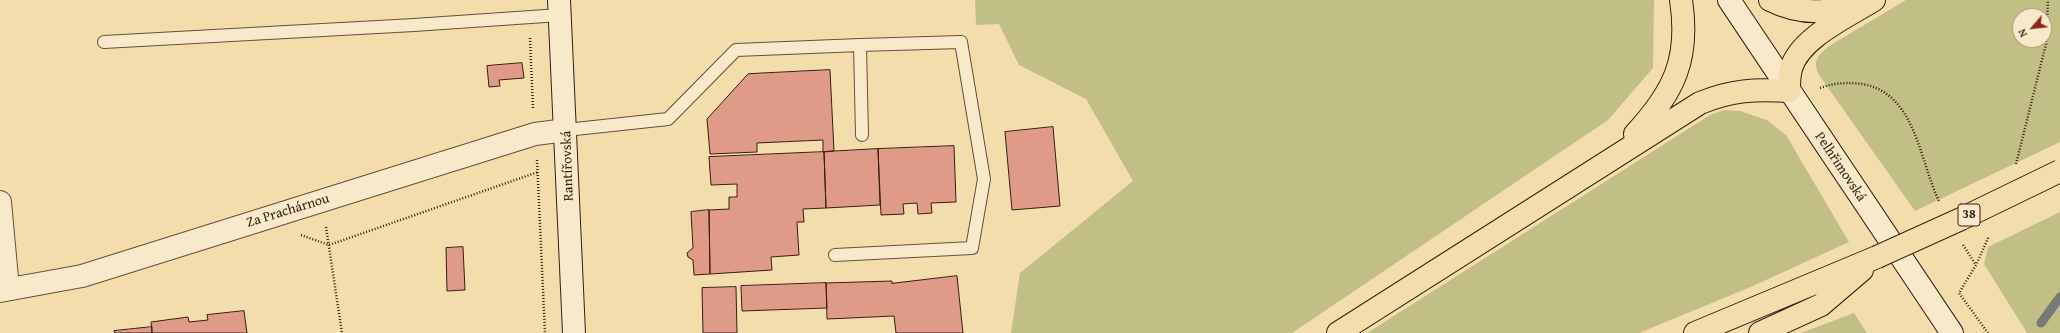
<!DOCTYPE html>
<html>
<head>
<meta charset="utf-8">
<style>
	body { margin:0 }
	#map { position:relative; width:2060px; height:333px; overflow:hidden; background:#f4ddad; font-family:"Gentium Book Plus",serif }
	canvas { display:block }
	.north { position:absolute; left:2012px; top:8px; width:40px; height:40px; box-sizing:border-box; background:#f8e9ca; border:1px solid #ab9881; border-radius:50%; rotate:242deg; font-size:11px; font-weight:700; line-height:16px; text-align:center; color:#381e13 }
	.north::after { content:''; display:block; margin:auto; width:14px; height:18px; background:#8f2418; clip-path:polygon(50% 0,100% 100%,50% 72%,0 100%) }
</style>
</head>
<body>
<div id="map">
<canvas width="2060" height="333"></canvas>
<div class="north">N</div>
</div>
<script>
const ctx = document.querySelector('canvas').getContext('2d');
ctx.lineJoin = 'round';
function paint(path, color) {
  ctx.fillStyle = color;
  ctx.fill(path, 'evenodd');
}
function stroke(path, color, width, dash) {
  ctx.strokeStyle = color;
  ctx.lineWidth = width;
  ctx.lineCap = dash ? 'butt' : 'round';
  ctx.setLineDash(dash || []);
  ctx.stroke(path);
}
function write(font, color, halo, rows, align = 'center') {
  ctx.font = font + ' "Gentium Book Plus",serif';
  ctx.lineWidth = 3;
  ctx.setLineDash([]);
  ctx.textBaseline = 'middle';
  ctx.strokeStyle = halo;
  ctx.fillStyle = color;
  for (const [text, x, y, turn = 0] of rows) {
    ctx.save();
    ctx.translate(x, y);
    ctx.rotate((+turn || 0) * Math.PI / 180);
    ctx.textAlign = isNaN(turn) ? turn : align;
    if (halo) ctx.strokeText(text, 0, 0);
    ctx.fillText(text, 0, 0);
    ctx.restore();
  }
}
paint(new Path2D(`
	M 975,0 L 1654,0 L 1653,68 L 1608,120 L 1292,333 L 1011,333 L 1020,273 L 1133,181 L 1086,99 L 1019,65 L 999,24 L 976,25 Z
	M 1906,0 L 2060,0 L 2060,142 L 1915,211 L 1819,75 C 1812,60 1818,56 1829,46 ZM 2020,16 L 2044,16 L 2044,40 L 2020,40 Z
	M 1724,110 L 1740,111 L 1767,120 L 1786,135 L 1849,242 L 1753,286 L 1639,333 L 1367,333 L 1710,115 Z
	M 2060,212 L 2060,333 L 2027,333 L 1984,264 L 1988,247 Z
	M 1854,313 L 1867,333 L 1801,333 Z`), '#c1bf86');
stroke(new Path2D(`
	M 2041,323 L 2060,297`), '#787a75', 9);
const building = new Path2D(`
	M 522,63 L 524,78 L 499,80 L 500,86 L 489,87 L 487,66 Z
	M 830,70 L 834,151 L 823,152 L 823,140 L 757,143 L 757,152 L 710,154 L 707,119 L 748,74 Z
	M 1053,127 L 1060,206 L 1012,210 L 1005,132 Z
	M 954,146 L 956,202 L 931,203 L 932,213 L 918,214 L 917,203 L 903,204 L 904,214 L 881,215 L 878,149 Z
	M 878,149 L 880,205 L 826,208 L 824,152 Z
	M 824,152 L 826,208 L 803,209 L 804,222 L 797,222 L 799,255 L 771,257 L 772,270 L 710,274 L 709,210 L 729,209 L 729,197 L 737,197 L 737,184 L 711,185 L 709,157 Z
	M 709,210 L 710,274 L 694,275 L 693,260 L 688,257 L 687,253 L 693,248 L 691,212 Z
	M 463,247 L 465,290 L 447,291 L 446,248 Z
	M 957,276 L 963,333 L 896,333 L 894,316 L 827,319 L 826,283 L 892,281 L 892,283 Z
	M 826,283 L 827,308 L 742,311 L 741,286 Z
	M 736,287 L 737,333 L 703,333 L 702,288 Z
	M 244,311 L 247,333 L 152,333 L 151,322 L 188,317 L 189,322 L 208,320 L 207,315 Z
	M 152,327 L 152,333 L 115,333 L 114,331 Z`);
paint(building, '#e09a88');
stroke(building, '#381e13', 1);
const lane = new Path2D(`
	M 104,42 L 414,25 L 560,15
	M 566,130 L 668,119 L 736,50 L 860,45 L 862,135
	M 835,255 L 972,248 L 984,179 L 961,42 L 860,45`);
const street = new Path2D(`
	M 0,202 L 8,289
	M 0,291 L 82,276 L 535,134 L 566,130`);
const secondary = new Path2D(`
	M 559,0 L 574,333
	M 1729,0 L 1952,333`);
const primary = new Path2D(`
	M 1770,0 C 1798,14 1827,15 1857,3
	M 1635,134 C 1674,92 1690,59 1681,0
	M 1338,333 L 1700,103 C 1732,90 1755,89 1789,91 C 1789,84 1789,76 1791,69 C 1799,38 1849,16 1874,0
	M 1695,333 L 1877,257
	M 1760,333 L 1821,305 L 1862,270`);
stroke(lane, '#674e3a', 14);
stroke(street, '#674e3a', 24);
stroke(secondary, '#381e13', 24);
stroke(primary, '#381e13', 24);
stroke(new Path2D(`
	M 530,38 L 533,109
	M 1820,88 C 1833,83 1848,82 1862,84 C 1916,93 1919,160 1939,201
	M 537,160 L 545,333
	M 2016,164 L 2046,44 L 2048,0
	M 326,227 L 342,333
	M 301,235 L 329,245 L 538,172
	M 1963,245 L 1976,265
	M 1988,333 L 1959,293 L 1976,265 L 1989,236`), '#381e13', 2.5, [1, 2]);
stroke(lane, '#f8e9ca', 12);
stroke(street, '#f8e9ca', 22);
stroke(secondary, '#f8e9ca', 22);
stroke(primary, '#f4ddad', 22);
const primaryBridge = new Path2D(`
	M 1877,257 L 1961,219 L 2060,171`);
stroke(primaryBridge, '#381e13', 24, []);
stroke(primaryBridge, '#f4ddad', 22);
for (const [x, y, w] of [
	[1969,215,22]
]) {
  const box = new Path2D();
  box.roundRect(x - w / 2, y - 11, w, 22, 3);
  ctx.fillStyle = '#f8e9ca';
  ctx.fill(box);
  stroke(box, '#381e13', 1);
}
write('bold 13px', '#381e13', null, [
	["38",1969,215]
]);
write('14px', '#381e13', '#f8e9ca', [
	["Rantířovská",568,166,-92],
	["Pelhřimovská",1840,167,56],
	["Za Prachárnou",288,211,-17]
]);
</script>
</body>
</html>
